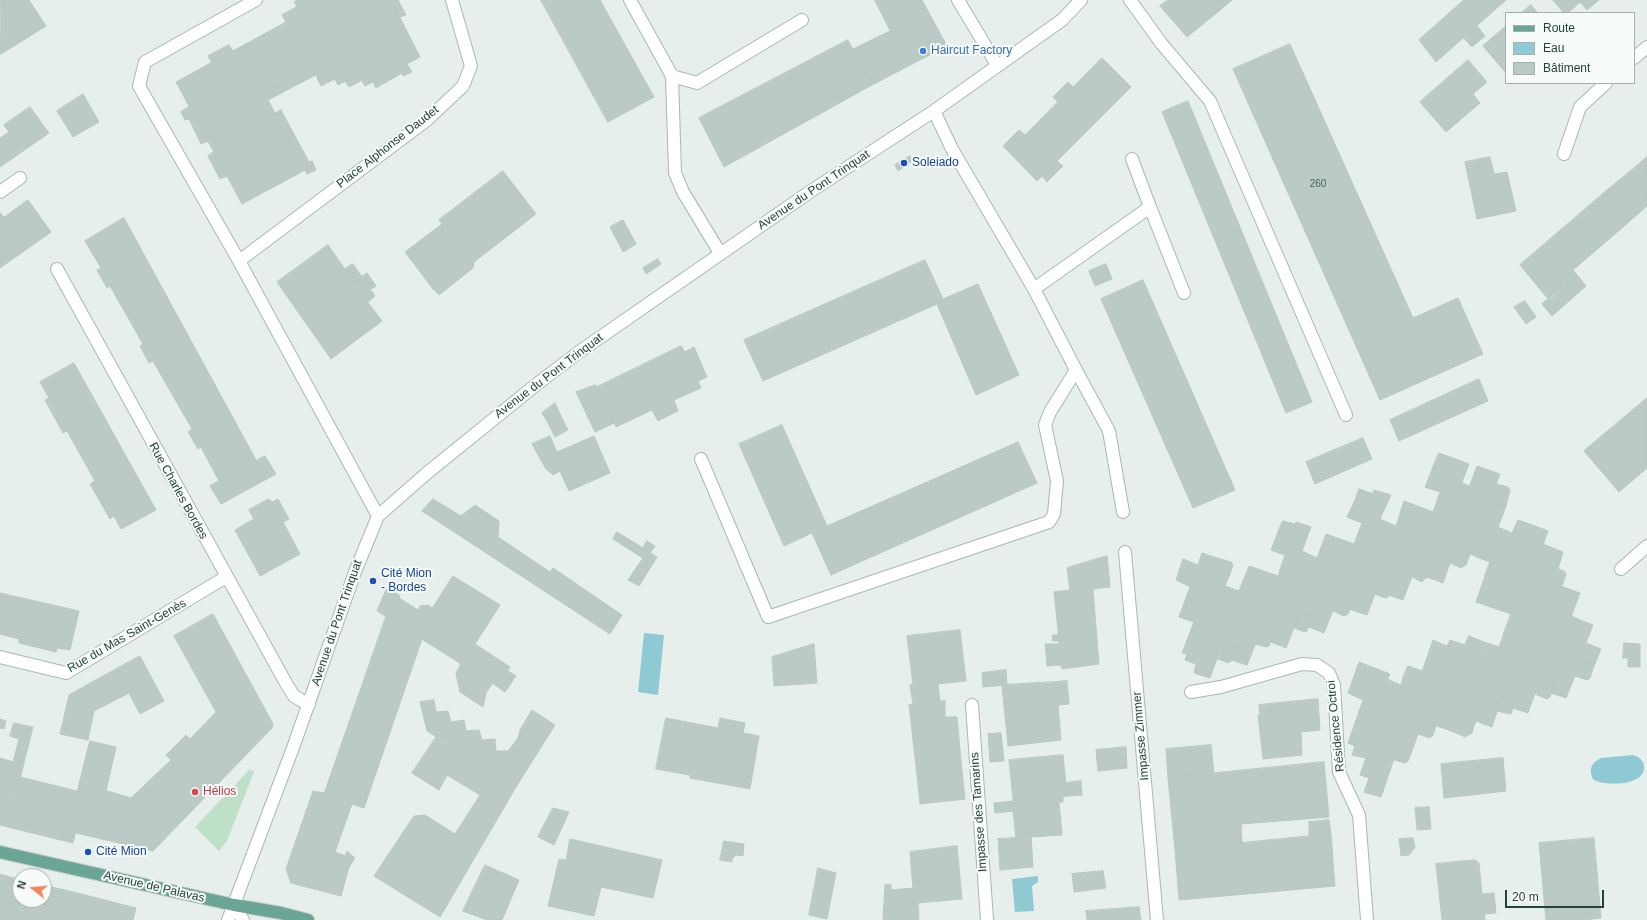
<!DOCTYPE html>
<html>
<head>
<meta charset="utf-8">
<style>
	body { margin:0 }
	#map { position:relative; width:1647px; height:920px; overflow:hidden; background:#e6efeb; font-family:Helvetica,sans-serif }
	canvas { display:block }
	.legend { position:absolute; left:1505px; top:12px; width:130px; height:72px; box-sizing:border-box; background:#f7fbf9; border:1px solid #a3b1ad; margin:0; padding:5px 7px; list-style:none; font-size:12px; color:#24423a }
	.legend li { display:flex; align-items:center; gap:8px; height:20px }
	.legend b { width:20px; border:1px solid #a3b1ad }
	.north { position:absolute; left:12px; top:868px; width:40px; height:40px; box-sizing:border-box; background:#f7fbf9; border:1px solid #a3b1ad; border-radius:50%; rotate:287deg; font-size:11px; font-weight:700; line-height:16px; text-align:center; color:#24423a }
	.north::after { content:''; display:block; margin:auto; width:14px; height:18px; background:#f4845f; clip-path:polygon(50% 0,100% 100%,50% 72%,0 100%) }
	.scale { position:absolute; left:1505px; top:890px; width:99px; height:18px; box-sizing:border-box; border:2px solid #24423a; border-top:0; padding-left:5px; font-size:12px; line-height:14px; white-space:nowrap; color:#24423a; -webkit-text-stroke:3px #f7fbf9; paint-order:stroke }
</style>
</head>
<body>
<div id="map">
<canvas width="1647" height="920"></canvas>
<ul class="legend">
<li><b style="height:5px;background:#6aa596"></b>Route</li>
<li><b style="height:11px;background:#8ec9d4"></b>Eau</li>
<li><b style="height:11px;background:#bbcac4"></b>Bâtiment</li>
</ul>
<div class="north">N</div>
<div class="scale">20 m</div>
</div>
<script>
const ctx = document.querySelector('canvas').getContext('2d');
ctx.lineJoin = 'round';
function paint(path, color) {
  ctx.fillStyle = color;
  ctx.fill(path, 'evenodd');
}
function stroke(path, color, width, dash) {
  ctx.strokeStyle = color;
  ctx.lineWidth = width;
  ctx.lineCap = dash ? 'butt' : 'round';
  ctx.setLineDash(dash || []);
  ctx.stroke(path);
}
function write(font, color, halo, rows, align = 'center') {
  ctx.font = font + ' Helvetica,sans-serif';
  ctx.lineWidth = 4;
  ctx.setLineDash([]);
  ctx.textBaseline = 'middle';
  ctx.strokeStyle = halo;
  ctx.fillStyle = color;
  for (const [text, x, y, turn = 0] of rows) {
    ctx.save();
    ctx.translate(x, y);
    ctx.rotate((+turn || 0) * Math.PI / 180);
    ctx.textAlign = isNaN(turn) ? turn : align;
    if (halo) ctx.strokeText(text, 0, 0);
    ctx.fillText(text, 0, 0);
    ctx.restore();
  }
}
paint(new Path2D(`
	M 250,769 L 254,772 L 227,841 L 219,851 L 195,827 Z`), '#bfe0c8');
paint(new Path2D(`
	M 644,633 L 664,635 L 658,695 L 638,692 Z
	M 1633,755 C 1639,757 1643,760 1644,766 C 1647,786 1603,787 1593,779 C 1588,769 1592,762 1601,758 Z
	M 1038,876 L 1038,882 L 1032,886 L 1034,911 L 1015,912 L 1012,879 Z`), '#8ec9d4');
const building = new Path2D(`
	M 0,0 L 29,0 L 46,26 L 1,54 Z
	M 298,0 L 310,0 L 297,7 L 294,2 Z
	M 310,0 L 391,0 L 420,57 L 365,86 L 358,74 L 338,85 L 331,72 L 318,80 L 316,75 L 304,81 L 302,74 L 272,90 L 276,96 L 268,100 L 305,170 L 242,204 L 176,82 L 286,22 L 282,15 Z
	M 391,0 L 398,0 L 406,15 L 400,17 Z
	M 541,0 L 600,0 L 654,97 L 608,122 Z
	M 875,0 L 922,0 L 947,46 L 872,85 L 853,49 L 890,31 Z
	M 1168,0 L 1209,0 L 1219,11 L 1187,37 L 1160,6 Z
	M 1209,0 L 1232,0 L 1219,11 Z
	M 1464,0 L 1506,0 L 1436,62 L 1419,40 Z
	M 1553,0 L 1599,0 L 1587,10 L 1580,2 L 1568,13 L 1564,13 Z
	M 1531,5 L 1538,13 L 1521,13 Z
	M 1477,26 L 1485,36 L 1472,47 L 1463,37 Z
	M 1506,26 L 1506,73 L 1483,46 Z
	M 848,40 L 872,85 L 724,167 L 699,118 Z
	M 1290,44 L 1413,318 L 1458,298 L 1483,354 L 1380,400 L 1233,69 Z
	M 229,45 L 233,51 L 212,63 L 208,56 Z
	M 1102,58 L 1131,87 L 1087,131 L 1053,97 L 1068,82 L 1073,87 Z
	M 1468,60 L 1487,82 L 1473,94 L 1480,103 L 1446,132 L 1420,102 Z
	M 407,64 L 412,72 L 403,76 L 402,73 L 376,88 L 373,82 Z
	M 331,72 L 335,79 L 321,86 L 318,80 Z
	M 302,74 L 304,81 L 276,96 L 272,90 Z
	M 358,74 L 362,80 L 349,87 L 345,81 Z
	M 83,94 L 99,122 L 73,137 L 57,111 Z
	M 1188,101 L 1312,402 L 1286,413 L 1162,112 Z
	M 1058,102 L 1087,131 L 1037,181 L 1003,146 L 1019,130 L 1025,135 Z
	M 30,107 L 49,133 L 0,167 L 0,138 L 9,132 L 4,125 Z
	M 189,107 L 208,141 L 201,144 L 189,119 L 185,120 L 181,112 Z
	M 281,110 L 309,162 L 312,161 L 316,170 L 307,174 L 275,114 Z
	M 214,152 L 227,176 L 220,179 L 208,156 Z
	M 910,156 L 913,161 L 898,171 L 895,165 Z
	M 1490,157 L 1494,174 L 1507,172 L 1516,211 L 1477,219 L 1465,162 Z
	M 1647,157 L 1647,187 L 1632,170 Z
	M 1057,161 L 1063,166 L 1047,182 L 1042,176 Z
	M 1632,170 L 1647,187 L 1647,206 L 1630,221 L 1605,192 Z
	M 503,171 L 536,214 L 474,262 L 472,259 L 433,289 L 405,252 L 442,224 L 439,220 Z
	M 1605,192 L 1630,221 L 1601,246 L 1576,217 Z
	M 28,200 L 51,232 L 0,268 L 0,213 L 4,217 Z
	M 1576,217 L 1601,246 L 1573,270 L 1548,241 Z
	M 124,218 L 256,460 L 219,481 L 201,447 L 198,449 L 188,432 L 192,429 L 153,361 L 149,363 L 140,346 L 143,344 L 110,286 L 107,288 L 97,270 L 101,268 L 85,241 Z
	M 623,220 L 636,244 L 623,252 L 610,227 Z
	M 1548,241 L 1578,276 L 1549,300 L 1520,265 Z
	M 328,245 L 354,282 L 367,273 L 376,286 L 362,295 L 382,321 L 331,359 L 277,282 Z
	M 472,259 L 474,262 L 473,268 L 439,295 L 433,289 Z
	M 658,259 L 661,264 L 646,274 L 643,268 Z
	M 925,260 L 943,299 L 978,284 L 1019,375 L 976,395 L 937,304 L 763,381 L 744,340 Z
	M 353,264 L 362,277 L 354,282 L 345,269 Z
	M 1106,264 L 1112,279 L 1095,286 L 1089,271 Z
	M 1578,276 L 1586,286 L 1552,316 L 1542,304 Z
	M 1143,280 L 1235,490 L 1193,508 L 1101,299 Z
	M 370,289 L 375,296 L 368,302 L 362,295 Z
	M 1525,301 L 1536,317 L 1526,324 L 1514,307 Z
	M 681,346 L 685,352 L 694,347 L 707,377 L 698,381 L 701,388 L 674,400 L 678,411 L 658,421 L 652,410 L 616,427 L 597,387 Z
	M 74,363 L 156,510 L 121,529 L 114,516 L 110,519 L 90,484 L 95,481 L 67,431 L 63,433 L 45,400 L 49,398 L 40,382 Z
	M 1479,379 L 1488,401 L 1399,441 L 1390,420 Z
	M 596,385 L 614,423 L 595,432 L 576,392 Z
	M 1647,398 L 1647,468 L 1619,492 L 1584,451 Z
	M 555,403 L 560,414 L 547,421 L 542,413 Z
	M 560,414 L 568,430 L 555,437 L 547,421 Z
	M 782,425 L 827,526 L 1018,442 L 1037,483 L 831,575 L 812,533 L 784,546 L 739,444 Z
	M 550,436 L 557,452 L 594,436 L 610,473 L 569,491 L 560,471 L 553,475 L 546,469 L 532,444 Z
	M 1363,438 L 1372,459 L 1315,484 L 1306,462 Z
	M 1439,453 L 1453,458 L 1448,473 L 1433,467 Z
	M 265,456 L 276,474 L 221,504 L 210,486 Z
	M 1453,458 L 1469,464 L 1459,490 L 1467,493 L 1477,466 L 1500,474 L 1490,501 L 1506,506 L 1498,527 L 1512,533 L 1518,520 L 1535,526 L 1530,539 L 1563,552 L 1558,569 L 1546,564 L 1541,579 L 1580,593 L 1569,622 L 1578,625 L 1580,620 L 1593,625 L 1586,643 L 1601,649 L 1594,666 L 1581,661 L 1566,698 L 1551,693 L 1554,685 L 1540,679 L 1528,713 L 1513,708 L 1515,701 L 1502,696 L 1492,727 L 1476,721 L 1473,729 L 1457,723 L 1454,732 L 1437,726 L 1437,723 L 1423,719 L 1412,751 L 1398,747 L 1381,797 L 1364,792 L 1369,778 L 1360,775 L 1366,758 L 1352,755 L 1355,746 L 1348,743 L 1363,700 L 1348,693 L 1359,662 L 1390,674 L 1384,688 L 1399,694 L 1403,678 L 1418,683 L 1433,640 L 1447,646 L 1450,640 L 1465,645 L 1463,650 L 1494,661 L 1504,633 L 1512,636 L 1522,625 L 1511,614 L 1476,602 L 1485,576 L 1503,576 L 1498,564 L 1484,560 L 1487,553 L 1472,548 L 1470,554 L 1455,548 L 1443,583 L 1427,577 L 1431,566 L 1418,561 L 1403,600 L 1388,595 L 1394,580 L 1382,575 L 1367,615 L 1349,609 L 1353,600 L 1339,595 L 1324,633 L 1309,627 L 1312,618 L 1300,612 L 1286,648 L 1271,642 L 1274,633 L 1262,628 L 1247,665 L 1232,660 L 1236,647 L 1223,642 L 1210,678 L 1194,673 L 1196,664 L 1185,660 L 1187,654 L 1182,653 L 1194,622 L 1179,617 L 1190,587 L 1176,580 L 1183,559 L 1198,565 L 1202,553 L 1217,558 L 1213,568 L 1230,574 L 1225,586 L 1239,591 L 1249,566 L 1278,576 L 1285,555 L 1271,550 L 1278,532 L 1292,537 L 1296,522 L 1311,527 L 1302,551 L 1317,558 L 1326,534 L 1354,544 L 1362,523 L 1347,517 L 1356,498 L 1369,504 L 1374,490 L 1391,495 L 1380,519 L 1396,526 L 1404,501 L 1433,512 L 1440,492 L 1425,487 L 1433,467 L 1448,473 Z
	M 1462,483 L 1469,486 L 1467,493 L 1459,490 Z
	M 1496,484 L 1508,487 L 1510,490 L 1506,506 L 1490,501 Z
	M 1359,489 L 1373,494 L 1369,504 L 1356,498 Z
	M 269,499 L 272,502 L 278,499 L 289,519 L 283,522 L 300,554 L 260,576 L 235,530 L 254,519 L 249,510 Z
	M 433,499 L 461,516 L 475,505 L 499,521 L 498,537 L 550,572 L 553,568 L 622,615 L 610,634 L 422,511 Z
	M 1283,521 L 1295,524 L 1292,537 L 1278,532 Z
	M 1535,526 L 1548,531 L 1543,545 L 1530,539 Z
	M 617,532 L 643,548 L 638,555 L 613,539 Z
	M 647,541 L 655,546 L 650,553 L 643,548 Z
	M 643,548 L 657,557 L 639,586 L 628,580 L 643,558 L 638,555 Z
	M 1455,548 L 1470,554 L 1466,565 L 1461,568 L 1450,563 Z
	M 1472,548 L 1487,553 L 1484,560 L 1470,554 Z
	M 1107,556 L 1110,587 L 1093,589 L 1096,627 L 1058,630 L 1054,592 L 1070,590 L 1067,568 Z
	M 1217,558 L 1231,562 L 1233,565 L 1230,574 L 1213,568 Z
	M 1418,561 L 1431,566 L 1427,577 L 1422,582 L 1412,577 Z
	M 1490,562 L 1498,564 L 1503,576 L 1485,576 Z
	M 1546,564 L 1564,571 L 1566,574 L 1562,586 L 1541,579 Z
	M 1382,575 L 1394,580 L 1388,597 L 1385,598 L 1375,594 Z
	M 453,576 L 500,605 L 475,644 L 510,667 L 498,687 L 377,611 L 387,587 L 400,596 L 399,598 L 418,610 L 420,606 L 428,605 L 432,608 Z
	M 0,593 L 79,611 L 70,650 L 57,648 L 56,652 L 19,643 L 19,639 L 0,634 Z
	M 1339,595 L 1353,600 L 1348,614 L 1344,616 L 1333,611 Z
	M 1300,612 L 1312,618 L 1307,631 L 1305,632 L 1294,628 Z
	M 213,614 L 273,724 L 272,728 L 153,851 L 76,833 L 87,785 L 131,798 L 171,760 L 166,755 L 186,735 L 190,739 L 216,712 L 174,636 Z
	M 1511,614 L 1522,625 L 1512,636 L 1504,633 Z
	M 1572,616 L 1580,620 L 1578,625 L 1569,622 Z
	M 386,617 L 422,639 L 364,808 L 352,804 L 335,852 L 345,856 L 347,851 L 355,858 L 349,867 L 341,896 L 291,883 L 286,869 L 313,791 L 324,793 Z
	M 1096,627 L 1099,664 L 1062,669 L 1061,665 L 1047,666 L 1045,644 L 1059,644 L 1059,641 L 1053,641 L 1052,635 L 1058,635 L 1058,630 Z
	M 1262,628 L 1274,633 L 1269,646 L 1266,647 L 1256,644 Z
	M 960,630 L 966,681 L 938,684 L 940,701 L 913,704 L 910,685 L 913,684 L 907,636 Z
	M 1469,636 L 1484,642 L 1479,655 L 1463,650 Z
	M 1223,642 L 1236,647 L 1232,660 L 1229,663 L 1218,659 Z
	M 1484,642 L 1499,647 L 1494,661 L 1479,655 Z
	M 1624,643 L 1640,644 L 1640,667 L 1628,667 L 1628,658 L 1623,658 Z
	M 814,644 L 817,683 L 774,686 L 772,657 Z
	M 140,656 L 164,701 L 140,714 L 129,693 L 94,711 L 88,740 L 60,734 L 69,695 Z
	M 1581,661 L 1594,666 L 1590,678 L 1587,680 L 1575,676 Z
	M 461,664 L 492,684 L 486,693 L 483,707 L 460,692 L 456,674 Z
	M 1408,666 L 1422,671 L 1418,683 L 1403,678 Z
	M 1006,670 L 1007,685 L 983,687 L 982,673 Z
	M 508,671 L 516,676 L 505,692 L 498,687 Z
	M 1387,679 L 1401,685 L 1399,694 L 1384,688 Z
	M 1540,679 L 1554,685 L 1550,697 L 1547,699 L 1535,694 Z
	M 1067,681 L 1069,704 L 1058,705 L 1056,682 Z
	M 1056,682 L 1061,740 L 1008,746 L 1002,685 Z
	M 1502,696 L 1515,701 L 1511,714 L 1497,711 Z
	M 1318,699 L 1320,730 L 1301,732 L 1302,755 L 1263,759 L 1258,715 L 1260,714 L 1259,705 Z
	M 434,700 L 436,712 L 448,711 L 451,722 L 464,720 L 466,731 L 479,730 L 482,740 L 495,739 L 496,751 L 508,751 L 518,738 L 520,730 L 532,710 L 555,725 L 516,787 L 427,731 L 420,702 Z
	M 945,701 L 945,717 L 957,717 L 961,761 L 916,766 L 909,705 Z
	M 666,718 L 718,728 L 720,718 L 745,723 L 743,733 L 759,736 L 750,789 L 690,778 L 690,775 L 656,769 Z
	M 0,719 L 6,721 L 4,729 L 0,728 Z
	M 1423,719 L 1437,723 L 1433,735 L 1430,738 L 1418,734 Z
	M 14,723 L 33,727 L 8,827 L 0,825 L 0,758 L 13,762 L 19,739 L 10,736 Z
	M 1457,723 L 1473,729 L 1472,733 L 1465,737 L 1454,732 Z
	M 1001,733 L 1004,761 L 990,762 L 988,734 Z
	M 437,736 L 516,787 L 440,917 L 374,876 L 414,816 L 425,815 L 455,834 L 480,795 L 447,775 L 439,790 L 412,773 Z
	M 90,741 L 116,747 L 106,791 L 87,785 L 73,843 L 8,827 L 20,777 L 77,791 Z
	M 1211,745 L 1214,773 L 1168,778 L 1166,749 Z
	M 1126,747 L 1127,768 L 1098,771 L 1096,750 Z
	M 1398,747 L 1412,751 L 1408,761 L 1405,763 L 1394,760 Z
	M 1063,755 L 1067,796 L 1013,799 L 1009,760 Z
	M 1503,758 L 1506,791 L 1444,798 L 1441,764 Z
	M 961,761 L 965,799 L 920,804 L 916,766 Z
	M 1324,762 L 1329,817 L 1241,824 L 1242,843 L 1175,850 L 1168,778 Z
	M 1081,781 L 1082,795 L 1067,796 L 1066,783 Z
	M 1063,796 L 1063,802 L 1059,802 L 1062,835 L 1016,838 L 1013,811 L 995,813 L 994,803 L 1013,801 L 1013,799 Z
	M 1429,807 L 1431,829 L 1417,830 L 1415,808 Z
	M 553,808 L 569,812 L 554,845 L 538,837 Z
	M 1329,820 L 1331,834 L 1309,836 L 1309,822 Z
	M 1331,834 L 1335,886 L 1246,894 L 1242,843 Z
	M 1031,837 L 1033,867 L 1000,870 L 998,839 Z
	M 1413,838 L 1415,847 L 1409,855 L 1401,856 L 1399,839 Z
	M 1594,838 L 1601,918 L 1584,920 L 1546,920 L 1539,843 Z
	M 570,839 L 662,860 L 653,898 L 601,887 L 594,916 L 548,906 L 559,859 L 566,860 Z
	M 724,841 L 744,844 L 743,856 L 736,855 L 732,859 L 732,862 L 720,860 Z
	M 1242,843 L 1246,894 L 1179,900 L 1175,850 Z
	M 957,846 L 962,899 L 918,903 L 919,920 L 883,920 L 885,885 L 891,884 L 891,890 L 913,888 L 910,852 Z
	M 1475,860 L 1479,863 L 1482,894 L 1494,893 L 1496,913 L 1484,914 L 1485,920 L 1442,920 L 1436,864 Z
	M 485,865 L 519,880 L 502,920 L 487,920 L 463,911 Z
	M 818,868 L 836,873 L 827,919 L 809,915 Z
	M 1103,871 L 1106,888 L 1074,892 L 1072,874 Z
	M 0,874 L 20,880 L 20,897 L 14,920 L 0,920 Z
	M 44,885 L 85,895 L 80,920 L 14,920 L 20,897 L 20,900 L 44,900 Z
	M 85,895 L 136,908 L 133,920 L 80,920 Z
	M 1139,907 L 1141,920 L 1087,920 L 1086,911 Z`);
paint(building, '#bbcac4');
stroke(building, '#b8c9c2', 1);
const minor = new Path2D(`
	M 256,0 L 145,62 L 139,86 L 239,261 L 378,516
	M 630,0 L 672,76 L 675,173 L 683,192 L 720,253
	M 958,0 L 997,65
	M 1130,0 L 1161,43 L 1210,101 L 1346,415
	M 1634,58 L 1647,47
	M 672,76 L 697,83 L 802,20
	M 1564,154 L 1580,107 L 1606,83
	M 1132,159 L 1150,207
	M 0,192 L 20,178
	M 239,261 L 427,120 L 463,86 L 471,66 L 452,0
	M 57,269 L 287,685 L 294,696 L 309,705
	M 1034,289 L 1150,207 L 1184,293
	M 1076,370 L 1109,431 L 1123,512
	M 701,459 L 768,617 L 1049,522 L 1054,514 L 1057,481 L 1045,425 L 1050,412 L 1076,370 L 1034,289 L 952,149 L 934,111
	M 1125,552 L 1157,920
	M 1621,569 L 1647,546
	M 0,657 L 66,673 L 226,577
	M 1191,692 L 1221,687 L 1302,664 L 1317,665 L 1329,673 L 1334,685 L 1339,772 L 1359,815 L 1367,920
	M 972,705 L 987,920
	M 234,905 L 243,920
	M 228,920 L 294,745 L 355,572 L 378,516 L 427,473 L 537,384 L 579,352 L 814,189 L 934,111 L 1062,20 L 1081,0`);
const major = new Path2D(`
	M 0,852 L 234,905 L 281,913 L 308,920`);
stroke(minor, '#a8b8b2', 14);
stroke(major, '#c2cac8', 14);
stroke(minor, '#fff', 12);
stroke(major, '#6aa596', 12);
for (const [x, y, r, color] of [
	[923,51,4,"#3f7fe0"],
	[904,163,4,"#1a4fb4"],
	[373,581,4,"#1a4fb4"],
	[195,792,4,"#e0444e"],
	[88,852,4,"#1a4fb4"]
]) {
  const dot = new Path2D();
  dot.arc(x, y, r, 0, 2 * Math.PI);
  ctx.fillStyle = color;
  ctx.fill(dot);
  stroke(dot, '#f7fbf9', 1.5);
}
write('10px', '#4a645c', null, [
	["260",1318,184]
]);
write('12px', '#366cbe', '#f7fbf9', [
	["Haircut Factory",931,51]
], 'left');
write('12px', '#24423a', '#f7fbf9', [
	["Place Alphonse Daudet",388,147,-38],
	["Avenue du Pont Trinquat",814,190,-34],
	["Avenue du Pont Trinquat",549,376,-37],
	["Rue Charles Bordes",178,491,61],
	["Avenue du Pont Trinquat",337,623,-71],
	["Rue du Mas Saint-Genès",127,636,-30],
	["Résidence Octroi",1336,726,-96],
	["Impasse Zimmer",1141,736,-95],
	["Impasse des Tamarins",979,812,-94],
	["Avenue de Palavas",154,887,13]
]);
write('12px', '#164399', '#f7fbf9', [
	["Soleiado",912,163],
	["Cité Mion",381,574],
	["- Bordes",381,588],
	["Cité Mion",96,852]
], 'left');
write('12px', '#be3a42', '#f7fbf9', [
	["Hélios",203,792]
], 'left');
</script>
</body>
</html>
